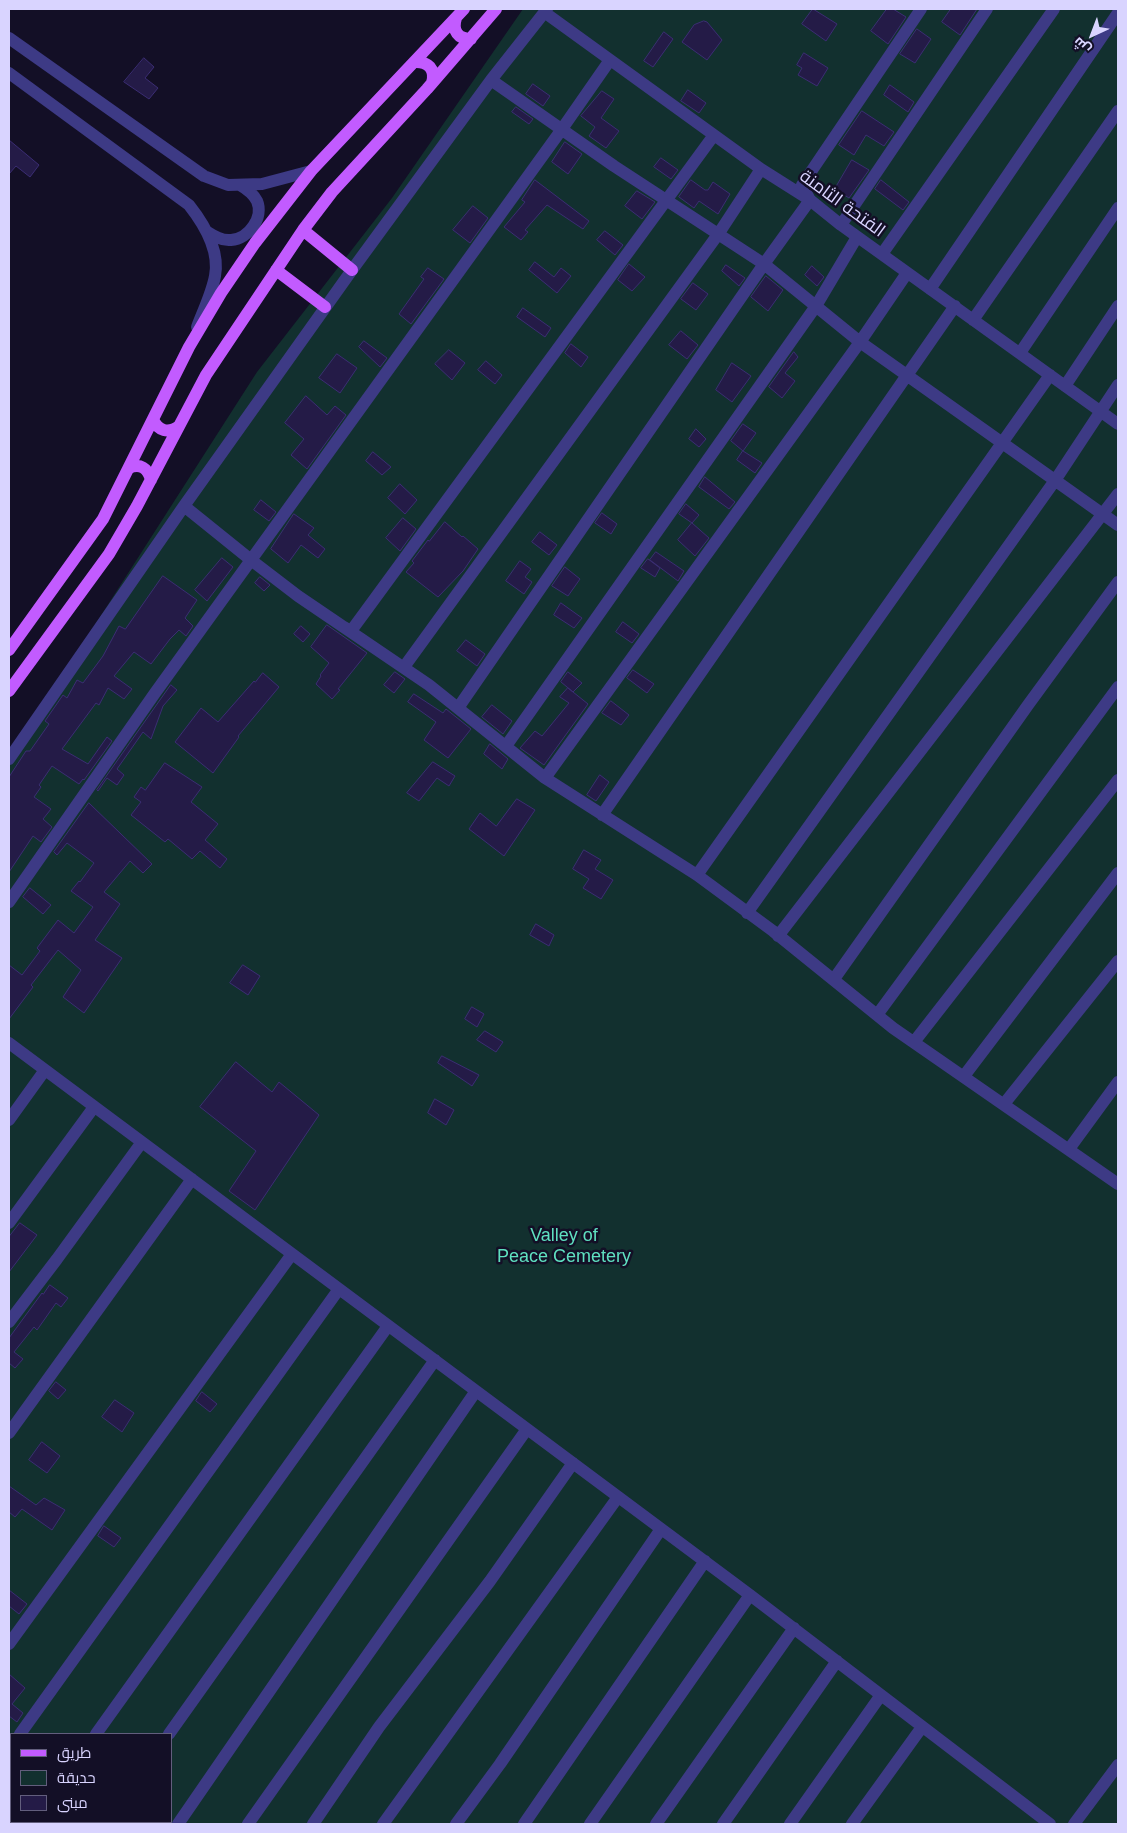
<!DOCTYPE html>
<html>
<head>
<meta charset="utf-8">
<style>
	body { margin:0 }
	#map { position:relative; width:1127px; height:1833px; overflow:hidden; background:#130f26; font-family:Helvetica,Cairo,sans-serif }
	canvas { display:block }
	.frame { position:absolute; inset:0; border:10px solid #d9d4ff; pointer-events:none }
	.legend { position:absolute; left:10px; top:1733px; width:162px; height:90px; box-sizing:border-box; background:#130f26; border:1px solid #625e7d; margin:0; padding:6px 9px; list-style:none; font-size:15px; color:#d9d4ff }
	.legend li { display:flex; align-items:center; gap:10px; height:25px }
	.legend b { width:25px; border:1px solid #625e7d }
	.north { position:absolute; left:1067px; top:10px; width:50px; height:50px; -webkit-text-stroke:4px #130f26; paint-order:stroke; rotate:223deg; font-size:14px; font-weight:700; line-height:20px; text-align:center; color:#d9d4ff }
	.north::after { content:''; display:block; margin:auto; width:18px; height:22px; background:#d9d4ff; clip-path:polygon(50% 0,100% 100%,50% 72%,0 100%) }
</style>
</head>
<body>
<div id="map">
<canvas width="1127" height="1833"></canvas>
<div class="frame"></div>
<ul class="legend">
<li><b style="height:6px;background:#c25bff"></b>طريق</li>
<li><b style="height:14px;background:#12302f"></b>حديقة</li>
<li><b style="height:14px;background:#241b47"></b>مبنى</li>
</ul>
<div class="north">ش</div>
</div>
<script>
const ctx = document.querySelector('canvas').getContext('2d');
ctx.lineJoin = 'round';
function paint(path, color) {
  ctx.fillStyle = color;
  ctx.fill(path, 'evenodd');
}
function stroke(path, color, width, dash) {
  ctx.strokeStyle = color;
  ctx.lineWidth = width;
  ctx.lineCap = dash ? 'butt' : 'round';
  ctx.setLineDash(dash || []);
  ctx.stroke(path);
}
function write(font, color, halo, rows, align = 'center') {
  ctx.font = font + ' Helvetica,Cairo,sans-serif';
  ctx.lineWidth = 5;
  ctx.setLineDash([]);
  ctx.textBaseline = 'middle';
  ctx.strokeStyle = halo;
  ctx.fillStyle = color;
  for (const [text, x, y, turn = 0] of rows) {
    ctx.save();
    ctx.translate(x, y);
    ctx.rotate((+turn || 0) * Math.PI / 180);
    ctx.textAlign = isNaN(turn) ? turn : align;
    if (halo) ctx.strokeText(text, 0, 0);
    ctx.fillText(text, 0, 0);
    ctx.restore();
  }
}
paint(new Path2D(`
	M 523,9 L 1118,9 L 1118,1824 L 9,1824 L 9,759 L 257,372 L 392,198 ZM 11,1734 L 171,1734 L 171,1822 L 11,1822 Z`), '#12302f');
const building = new Path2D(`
	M 813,9 L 837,24 L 826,41 L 802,24 Z
	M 887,9 L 893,9 L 906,17 L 888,44 L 871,31 Z
	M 951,9 L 977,9 L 960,35 L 942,22 Z
	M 704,21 L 707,22 L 722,40 L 707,60 L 682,42 L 694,25 Z
	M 917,29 L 931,39 L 915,63 L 900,54 Z
	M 664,32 L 673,39 L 653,67 L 644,61 Z
	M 804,53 L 828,68 L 817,86 L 798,75 L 802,68 L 797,65 Z
	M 144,58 L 154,67 L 145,78 L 158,88 L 149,99 L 124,82 Z
	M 533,84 L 550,96 L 543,106 L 526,94 Z
	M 890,85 L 914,102 L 908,112 L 884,95 Z
	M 688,90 L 706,103 L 699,113 L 681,101 Z
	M 602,91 L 614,99 L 601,118 L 619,131 L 606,148 L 589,136 L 595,127 L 581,116 Z
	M 516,107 L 533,119 L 529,124 L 512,112 Z
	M 862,111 L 894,132 L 884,146 L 866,135 L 854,155 L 839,145 Z
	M 9,140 L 39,165 L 30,177 L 16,166 L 9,174 Z
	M 565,142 L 582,154 L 568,174 L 552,162 Z
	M 661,158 L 678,170 L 671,179 L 654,167 Z
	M 852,160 L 869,170 L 849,198 L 835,189 Z
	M 535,180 L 589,221 L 583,229 L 547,205 L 525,230 L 528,232 L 521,240 L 504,227 L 525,202 L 522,200 Z
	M 691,180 L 705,190 L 708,190 L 713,182 L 730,194 L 718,214 L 699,201 L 694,208 L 679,197 Z
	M 881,180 L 909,202 L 903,210 L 875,189 Z
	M 637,191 L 655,202 L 642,219 L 625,206 Z
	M 473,206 L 488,218 L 470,243 L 453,230 Z
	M 605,231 L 623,245 L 615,255 L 597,240 Z
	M 535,262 L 554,277 L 561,268 L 571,276 L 557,293 L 529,270 Z
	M 629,264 L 645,277 L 632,291 L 618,280 Z
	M 726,265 L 745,278 L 739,286 L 722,271 Z
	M 812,266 L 824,277 L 817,286 L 805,275 Z
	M 428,268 L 444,279 L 411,324 L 399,314 L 424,279 L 421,277 Z
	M 766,276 L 783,290 L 768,311 L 751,297 Z
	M 693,283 L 708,294 L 696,310 L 681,299 Z
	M 523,308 L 551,328 L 545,337 L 517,317 Z
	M 681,331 L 698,345 L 687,359 L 669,345 Z
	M 364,341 L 387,358 L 380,367 L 359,347 Z
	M 571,344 L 588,357 L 581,367 L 565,353 Z
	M 449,350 L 465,363 L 452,380 L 435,364 Z
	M 794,352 L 798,357 L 785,373 L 795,381 L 782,398 L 769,387 Z
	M 337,354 L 357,368 L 340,393 L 319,378 Z
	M 486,361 L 502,375 L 495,384 L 478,370 Z
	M 732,363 L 751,376 L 732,402 L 716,390 Z
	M 306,396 L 327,415 L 335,406 L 346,415 L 307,469 L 291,455 L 304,439 L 285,423 Z
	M 743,424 L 756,433 L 743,451 L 731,441 Z
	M 696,429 L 706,439 L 699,447 L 689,439 Z
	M 743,451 L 762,463 L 755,473 L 737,460 Z
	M 373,452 L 391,467 L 382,475 L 366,461 Z
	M 705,477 L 735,502 L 729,509 L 699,487 Z
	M 400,484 L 417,500 L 405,514 L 388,498 Z
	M 261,500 L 276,512 L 269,521 L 254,510 Z
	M 686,504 L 699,515 L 692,523 L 679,514 Z
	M 602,513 L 617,524 L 611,534 L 595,523 Z
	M 294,514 L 314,528 L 308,535 L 325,549 L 318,558 L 301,545 L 288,563 L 271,549 Z
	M 403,518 L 416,529 L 400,551 L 386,538 Z
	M 445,522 L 462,537 L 463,536 L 478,549 L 463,571 L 438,597 L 406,572 L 414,563 L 412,561 L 428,540 L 429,541 Z
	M 692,523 L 709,538 L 695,556 L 678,540 Z
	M 540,532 L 557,545 L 549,555 L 532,542 Z
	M 656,552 L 684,571 L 678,581 L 650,560 Z
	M 222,558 L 233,567 L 207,601 L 195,590 Z
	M 648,559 L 660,568 L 655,577 L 641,568 Z
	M 520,561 L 531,569 L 525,577 L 532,582 L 524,594 L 506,581 Z
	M 565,567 L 580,579 L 568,596 L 552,586 Z
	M 163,576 L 197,600 L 185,618 L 193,626 L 186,636 L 179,630 L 170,639 L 151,664 L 134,652 L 114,676 L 132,689 L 124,699 L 108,688 L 99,705 L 96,703 L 62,749 L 88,764 L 107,737 L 112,741 L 84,780 L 83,779 L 79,784 L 52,766 L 39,785 L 41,787 L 34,797 L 51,809 L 43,819 L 52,827 L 41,842 L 33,836 L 9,872 L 9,777 L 26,751 L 30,751 L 49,724 L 45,721 L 63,695 L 67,698 L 77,680 L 83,683 L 103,656 L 119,626 L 125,629 Z
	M 260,577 L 270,585 L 264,591 L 255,583 Z
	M 561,603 L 582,618 L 574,628 L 554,615 Z
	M 623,622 L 639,634 L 632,643 L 616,632 Z
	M 327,625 L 367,653 L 338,689 L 340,690 L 332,699 L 316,684 L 321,676 L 320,675 L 329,663 L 311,647 Z
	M 301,626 L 310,634 L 303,642 L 294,634 Z
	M 466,640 L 485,654 L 477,666 L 457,651 Z
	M 633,670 L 654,684 L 647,693 L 627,678 Z
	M 395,672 L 405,679 L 394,693 L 384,685 Z
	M 568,672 L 582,683 L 573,692 L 561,682 Z
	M 263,673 L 279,687 L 238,736 L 239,737 L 213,773 L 175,742 L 201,708 L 218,722 L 254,681 L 255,682 Z
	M 171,685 L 177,690 L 163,706 L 151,739 L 143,732 L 117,769 L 124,775 L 117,785 L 107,778 L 98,791 L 97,790 Z
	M 568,688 L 588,704 L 544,765 L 520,748 L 535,731 L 542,736 L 569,703 L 560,697 Z
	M 414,694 L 443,713 L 446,709 L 471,729 L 448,758 L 424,740 L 436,722 L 408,702 Z
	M 611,701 L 629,715 L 621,725 L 602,713 Z
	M 492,705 L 512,721 L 503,734 L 482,717 Z
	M 490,744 L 508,759 L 502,769 L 484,754 Z
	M 433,762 L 455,776 L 449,786 L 437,778 L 419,801 L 407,793 Z
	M 165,763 L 202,787 L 191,802 L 218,824 L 205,840 L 227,859 L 220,868 L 200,851 L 192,859 L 168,839 L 165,842 L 131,815 L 141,802 L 134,797 L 141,787 L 145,790 Z
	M 600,775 L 609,782 L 596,801 L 587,795 Z
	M 517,799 L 535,810 L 504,856 L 469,829 L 480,813 L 496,826 Z
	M 89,803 L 152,864 L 143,873 L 130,861 L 104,892 L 120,904 L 95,940 L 122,958 L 84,1013 L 63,997 L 81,970 L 58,950 L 31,985 L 33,987 L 9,1019 L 9,965 L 22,975 L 40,951 L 37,948 L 58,920 L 74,933 L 93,907 L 71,891 L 79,881 L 80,882 L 94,863 L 67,843 L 57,855 L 54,852 Z
	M 584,850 L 601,860 L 595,869 L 613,880 L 601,899 L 583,888 L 589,879 L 573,869 Z
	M 30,888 L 51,905 L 43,914 L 23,897 Z
	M 536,924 L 554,935 L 549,946 L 530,935 Z
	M 243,965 L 260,976 L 248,995 L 230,983 Z
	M 472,1007 L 484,1014 L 477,1027 L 465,1019 Z
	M 485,1031 L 503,1042 L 496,1052 L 477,1040 Z
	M 442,1056 L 479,1075 L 472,1086 L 438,1063 Z
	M 236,1062 L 272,1092 L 279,1082 L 319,1115 L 255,1210 L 229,1191 L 256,1151 L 200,1107 Z
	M 435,1099 L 454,1110 L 446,1125 L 428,1113 Z
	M 20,1223 L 37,1235 L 9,1272 L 9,1237 Z
	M 50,1285 L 68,1298 L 61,1307 L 56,1303 L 37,1330 L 34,1327 L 14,1352 L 23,1359 L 15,1368 L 9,1363 L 9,1338 L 42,1293 L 43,1294 Z
	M 56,1382 L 66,1390 L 58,1399 L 49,1391 Z
	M 202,1392 L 217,1404 L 210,1412 L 196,1401 Z
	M 115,1400 L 134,1413 L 122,1432 L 102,1417 Z
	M 42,1442 L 60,1456 L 47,1473 L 29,1460 Z
	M 9,1486 L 36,1505 L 44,1498 L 65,1510 L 52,1530 L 22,1509 L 15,1517 L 9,1512 Z
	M 104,1526 L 121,1538 L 114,1547 L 98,1536 Z
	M 9,1590 L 27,1604 L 19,1614 L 9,1606 Z
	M 9,1674 L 25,1688 L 12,1704 L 23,1713 L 17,1722 L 9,1716 Z`);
paint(building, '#241b47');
stroke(building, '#3b2d73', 1);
stroke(new Path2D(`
	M 544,12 L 761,169 L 810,200 L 841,225 L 1118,424
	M 9,38 L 204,176 L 228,185 L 262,184 L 311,171
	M 9,73 L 189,205 C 204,224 220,250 215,276 C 212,293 203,311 197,327
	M 491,80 L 614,166 L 764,264 L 860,342 L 1118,525
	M 841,225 L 987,9
	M 206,231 C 214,236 222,241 231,240 C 249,239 264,217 257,201 C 253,193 247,189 240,185
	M 882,254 L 1054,9
	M 930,289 L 1118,13
	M 973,320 L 1118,111
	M 1020,353 L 1118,208
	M 1065,386 L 1118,306
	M 184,506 L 251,560 L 298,596 L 429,685 L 545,778 L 697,875 L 773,931 L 893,1028 L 1118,1184
	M 342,626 L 351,631 L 365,612 L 714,135
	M 404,667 L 719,233 L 761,169
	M 458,708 L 764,264 L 810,200 L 802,185 L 921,9
	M 506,746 L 816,306 L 857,237
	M 9,759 L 184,506 L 352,270 L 491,80 L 547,9
	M 545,778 L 860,342 L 907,273
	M 602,815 L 955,306
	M 697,875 L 1050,375
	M 9,902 L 155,693 L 562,129 L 610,60
	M 747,913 L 1056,479 L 1118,385
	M 778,936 L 1118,494
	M 834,979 L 1028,705 L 1118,582
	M 877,1015 L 1118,687
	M 914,1042 L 1118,780
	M 9,1043 L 750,1595 L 1050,1824
	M 964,1076 L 1118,873
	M 1004,1104 L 1118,961
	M 9,1120 L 45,1070
	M 1069,1149 L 1118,1082
	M 9,1223 L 94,1107
	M 9,1322 L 57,1259 L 142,1142
	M 9,1433 L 192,1179
	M 9,1644 L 292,1254
	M 20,1734 L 339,1289
	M 96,1734 L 388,1326
	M 169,1734 L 435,1360
	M 9,1750 L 11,1746
	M 30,1824 L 32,1822
	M 105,1824 L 107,1822
	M 178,1824 L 476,1391
	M 248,1824 L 527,1429
	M 313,1824 L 379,1727 L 490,1581 L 573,1463
	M 383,1824 L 618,1497
	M 456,1824 L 500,1764 L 661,1529
	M 524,1824 L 705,1561
	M 590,1824 L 750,1595
	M 656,1824 L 794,1628
	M 723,1824 L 837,1661
	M 790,1824 L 881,1695
	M 852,1824 L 922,1727
	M 1074,1824 L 1118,1765`), '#3d3a85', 12);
stroke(new Path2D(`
	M 456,18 C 452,31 458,39 471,39
	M 414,62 C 428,61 436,69 432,83
	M 303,230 L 352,270
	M 276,270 L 325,307
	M 153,419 C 158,431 168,434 179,426
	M 129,468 C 140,463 148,468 151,480
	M 9,650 L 103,519 L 189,347 L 221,293 L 255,243 L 311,171 L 464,9
	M 9,691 L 109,554 L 137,506 L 206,375 L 303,230 L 332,192 L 427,89 L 496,9`), '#c25bff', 12);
write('18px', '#d9d4ff', '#130f26', [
	["الفتحة الثامنة",842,204,36]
]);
write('18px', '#5fe0c0', '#130f26', [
	["Valley of",564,1236],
	["Peace Cemetery",564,1257]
]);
</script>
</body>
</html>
